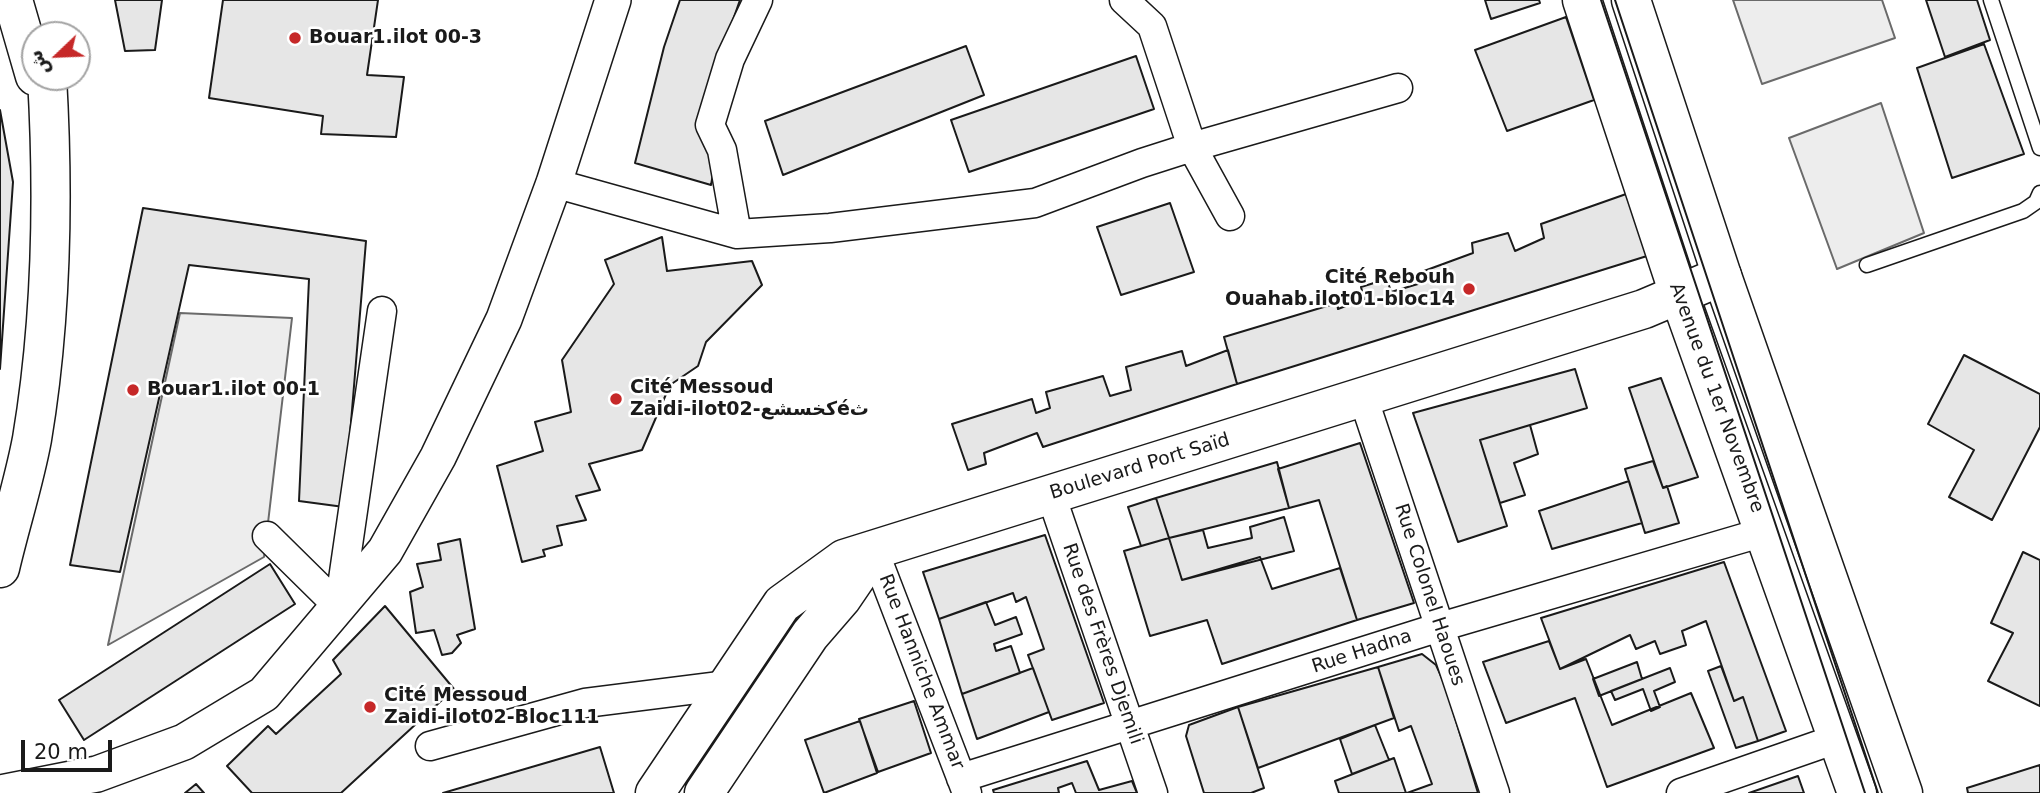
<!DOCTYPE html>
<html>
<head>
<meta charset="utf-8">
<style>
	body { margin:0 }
	#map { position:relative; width:2040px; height:793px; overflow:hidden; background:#fff; font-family:"DejaVu Sans",Cairo,sans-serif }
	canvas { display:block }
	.north { position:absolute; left:21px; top:21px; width:70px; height:70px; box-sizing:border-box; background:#fff; border:2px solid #a3a3a3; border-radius:50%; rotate:247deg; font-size:19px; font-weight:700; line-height:28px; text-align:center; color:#1a1a1a }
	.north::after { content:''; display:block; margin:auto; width:24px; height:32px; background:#c62828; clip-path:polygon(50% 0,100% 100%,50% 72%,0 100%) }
	.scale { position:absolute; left:21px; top:740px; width:91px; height:32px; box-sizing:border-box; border:4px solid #1a1a1a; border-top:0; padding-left:9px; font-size:21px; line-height:24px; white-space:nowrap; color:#1a1a1a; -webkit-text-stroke:5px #fff; paint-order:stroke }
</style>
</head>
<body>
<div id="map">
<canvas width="2040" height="793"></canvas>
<div class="north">ش</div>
<div class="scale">20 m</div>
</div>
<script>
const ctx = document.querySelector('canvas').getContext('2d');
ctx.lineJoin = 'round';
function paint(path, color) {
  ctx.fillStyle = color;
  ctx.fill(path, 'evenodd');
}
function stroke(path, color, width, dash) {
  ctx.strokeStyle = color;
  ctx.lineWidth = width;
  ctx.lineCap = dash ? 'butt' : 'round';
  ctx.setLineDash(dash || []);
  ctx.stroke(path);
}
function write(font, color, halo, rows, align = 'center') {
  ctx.font = font + ' "DejaVu Sans",Cairo,sans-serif';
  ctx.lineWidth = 5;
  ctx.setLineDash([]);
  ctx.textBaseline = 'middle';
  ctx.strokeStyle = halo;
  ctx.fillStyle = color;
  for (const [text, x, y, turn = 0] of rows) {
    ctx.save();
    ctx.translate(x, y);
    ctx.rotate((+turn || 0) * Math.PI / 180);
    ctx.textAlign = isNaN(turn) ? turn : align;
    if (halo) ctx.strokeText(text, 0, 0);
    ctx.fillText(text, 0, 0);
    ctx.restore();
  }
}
const built = new Path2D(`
	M 1733,0 L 1882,0 L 1895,38 L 1762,84 Z
	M 1881,103 L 1924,233 L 1837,269 L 1789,138 Z
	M 180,313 L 292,318 L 264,557 L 108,645 Z`);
paint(built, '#ededed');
stroke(built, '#6a6a6a', 2);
const building = new Path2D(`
	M 115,0 L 162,0 L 155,50 L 125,51 Z
	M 223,0 L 378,0 L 367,75 L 404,77 L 396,137 L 321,134 L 323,116 L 209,98 Z
	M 680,0 L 740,0 L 699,117 L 717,152 L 711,185 L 635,163 L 664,47 Z
	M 1485,0 L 1539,0 L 1540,3 L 1491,19 Z
	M 1926,0 L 1977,0 L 1990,40 L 1945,57 Z
	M 1566,17 L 1594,100 L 1507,131 L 1475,50 Z
	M 1984,44 L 2024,154 L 1952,178 L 1917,68 Z
	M 966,46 L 984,95 L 783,175 L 765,121 Z
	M 1136,56 L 1154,109 L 969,172 L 951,120 Z
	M 0,110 L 13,182 L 0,369 Z
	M 1629,193 L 1647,256 L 1237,384 L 1224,337 L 1337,303 L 1338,309 L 1364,299 L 1361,287 L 1387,279 L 1391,292 L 1428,281 L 1424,271 L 1473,253 L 1472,243 L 1508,233 L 1515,251 L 1544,238 L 1541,224 Z
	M 1170,203 L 1194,272 L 1121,295 L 1097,227 Z
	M 143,208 L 366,241 L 344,507 L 299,501 L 309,279 L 189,265 L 120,572 L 70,565 Z
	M 662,237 L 667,271 L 752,261 L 762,285 L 706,342 L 698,366 L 670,385 L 642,450 L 589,464 L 600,490 L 576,496 L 586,520 L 557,526 L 562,545 L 543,550 L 545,556 L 522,562 L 497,466 L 543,451 L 535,422 L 571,412 L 562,360 L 614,284 L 605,260 Z
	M 1228,350 L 1237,384 L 1043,447 L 1037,433 L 984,453 L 986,464 L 968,470 L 952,424 L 1032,399 L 1036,413 L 1050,408 L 1046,392 L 1103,376 L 1110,396 L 1131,390 L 1126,367 L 1182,351 L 1186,366 Z
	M 1964,355 L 2040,394 L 2040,427 L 1992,520 L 1949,497 L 1974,450 L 1928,424 Z
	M 1575,369 L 1587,408 L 1480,440 L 1507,526 L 1458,542 L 1413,413 Z
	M 1661,378 L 1698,477 L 1663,488 L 1629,388 Z
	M 1530,425 L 1538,454 L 1514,463 L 1525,495 L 1500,503 L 1480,440 Z
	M 1360,443 L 1414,603 L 1357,620 L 1319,500 L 1289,508 L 1278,469 Z
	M 1653,461 L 1663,488 L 1667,486 L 1679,523 L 1645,533 L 1625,469 Z
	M 1277,462 L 1289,508 L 1169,538 L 1156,498 Z
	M 1629,481 L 1642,523 L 1552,549 L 1539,511 Z
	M 1156,498 L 1169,538 L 1141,546 L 1128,507 Z
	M 1284,517 L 1294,551 L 1182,580 L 1169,538 L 1203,530 L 1208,548 L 1252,538 L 1250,527 Z
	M 1045,535 L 1104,703 L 1052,720 L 1028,655 L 1044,649 L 1026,597 L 1016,602 L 1013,593 L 939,619 L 923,572 Z
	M 1169,538 L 1182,580 L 1260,557 L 1272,589 L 1340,568 L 1357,620 L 1222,664 L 1207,620 L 1150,636 L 1124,551 Z
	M 460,539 L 475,629 L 457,635 L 461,643 L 452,653 L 442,655 L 434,630 L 416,633 L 410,592 L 423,587 L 417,564 L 441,560 L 438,544 Z
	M 2023,552 L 2040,560 L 2040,706 L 1988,681 L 2013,633 L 1991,623 Z
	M 1724,562 L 1786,731 L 1758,741 L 1743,697 L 1734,701 L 1706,621 L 1682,631 L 1686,645 L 1660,654 L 1655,641 L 1636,649 L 1630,635 L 1560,669 L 1541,618 Z
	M 270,564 L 295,604 L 84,740 L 59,700 Z
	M 986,602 L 995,625 L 1016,617 L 1022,634 L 994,644 L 996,651 L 1011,646 L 1020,673 L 962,694 L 939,619 Z
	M 385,606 L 454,689 L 341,793 L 252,793 L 227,766 L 268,726 L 276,734 L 341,674 L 333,660 Z
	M 1549,641 L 1560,669 L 1586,659 L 1612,725 L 1691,693 L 1714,748 L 1607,787 L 1575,698 L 1506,723 L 1483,662 Z
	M 1422,654 L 1436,665 L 1445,685 L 1478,793 L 1407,793 L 1432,784 L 1411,726 L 1399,731 L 1378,667 Z
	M 1637,662 L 1642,679 L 1599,696 L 1593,679 Z
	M 1721,666 L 1734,701 L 1743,697 L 1758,741 L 1736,748 L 1708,671 Z
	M 1378,667 L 1394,718 L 1258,768 L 1238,707 Z
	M 1033,668 L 1049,712 L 977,739 L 962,694 Z
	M 1670,668 L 1675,682 L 1654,691 L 1660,707 L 1651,711 L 1643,689 L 1615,700 L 1611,691 Z
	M 914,701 L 931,753 L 878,772 L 859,719 Z
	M 1238,707 L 1264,788 L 1251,793 L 1204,793 L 1186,736 L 1189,725 Z
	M 860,721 L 877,773 L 824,793 L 805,740 Z
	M 1375,725 L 1389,760 L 1352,774 L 1340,739 Z
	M 600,747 L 614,793 L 443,793 Z
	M 1394,758 L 1406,793 L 1339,793 L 1335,781 Z
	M 1087,761 L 1099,790 L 1132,781 L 1137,793 L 1076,793 L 1072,783 L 1058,788 L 1059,793 L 994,793 L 993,790 Z
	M 2040,765 L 2040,793 L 1968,793 L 1967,788 Z
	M 1798,776 L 1804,793 L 1749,793 Z
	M 196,784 L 204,793 L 185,793 Z`);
paint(building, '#e6e6e6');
stroke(building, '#1a1a1a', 2);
const service = new Path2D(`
	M 1991,0 L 2040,148
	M 1867,265 L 2023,211 L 2036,202 L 2040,193`);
const minor = new Path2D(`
	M 1124,0 L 1152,26 L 1192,147 L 1398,88
	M 554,183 L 737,234 L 830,228 L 1035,203 L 1142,163 L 1192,147 L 1230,216
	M 737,234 L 722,150 L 710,125 L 730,59 L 758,0
	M 1363,397 L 1495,793
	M 1051,495 L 1153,793
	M 267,536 L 339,607
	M 874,551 L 967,793
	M 339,607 L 382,311
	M 430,746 L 585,703 L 728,685
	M 961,778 L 1440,627 L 1764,532
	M 1681,793 L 1839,738`);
const tertiary = new Path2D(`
	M 0,793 L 97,774 L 184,742 L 264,694 L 385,551 L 438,457 L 504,319 L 554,183 L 613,0`);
const secondary = new Path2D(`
	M 13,0 L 35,76
	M 0,568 C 10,525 24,482 32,439 C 52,319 54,198 47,77
	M 655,793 L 782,604 L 844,559 L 1644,309 L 1722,276
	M 704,793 L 810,635 L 842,598 L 874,551`);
const primary = new Path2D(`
	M 1582,0 L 1679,294 L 1857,793
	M 1631,0 L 1722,276 L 1903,793`);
stroke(service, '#1a1a1a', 17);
stroke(minor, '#1a1a1a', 31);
stroke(tertiary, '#1a1a1a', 38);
stroke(secondary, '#1a1a1a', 41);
stroke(primary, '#1a1a1a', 41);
stroke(service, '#fff', 14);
stroke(minor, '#fff', 28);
stroke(tertiary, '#fff', 35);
stroke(secondary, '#fff', 38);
stroke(primary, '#fff', 38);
stroke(new Path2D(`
	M 1601,0 L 1865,793
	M 1615,0 L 1878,793`), '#1a1a1a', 2);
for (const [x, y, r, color] of [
	[295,38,7,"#c62828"],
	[1469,289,7,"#c62828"],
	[133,390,7,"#c62828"],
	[616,399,7,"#c62828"],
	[370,707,7,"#c62828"]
]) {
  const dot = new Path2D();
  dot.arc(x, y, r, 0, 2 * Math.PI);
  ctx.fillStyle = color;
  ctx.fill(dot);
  stroke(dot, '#fff', 2.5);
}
write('bold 19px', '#1a1a1a', '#fff', [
	["Bouar1.ilot 00-3",309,38],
	["Cité Rebouh",1455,278,"right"],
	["Ouahab.ilot01-bloc14",1455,300,"right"],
	["Cité Messoud",630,388],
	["Zaidi-ilot02-كخسشعéث",630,410],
	["Bouar1.ilot 00-1",147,390],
	["Cité Messoud",384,696],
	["Zaidi-ilot02-Bloc111",384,718]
], 'left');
write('19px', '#1a1a1a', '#fff', [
	["Avenue du 1er Novembre",1716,398,70],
	["Boulevard Port Saïd",1140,467,-17],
	["Rue Colonel Haoues",1429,595,72],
	["Rue des Frères Djemili",1102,644,71],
	["Rue Hadna",1362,652,-18],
	["Rue Hanniche Ammar",921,672,69]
]);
</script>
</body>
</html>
